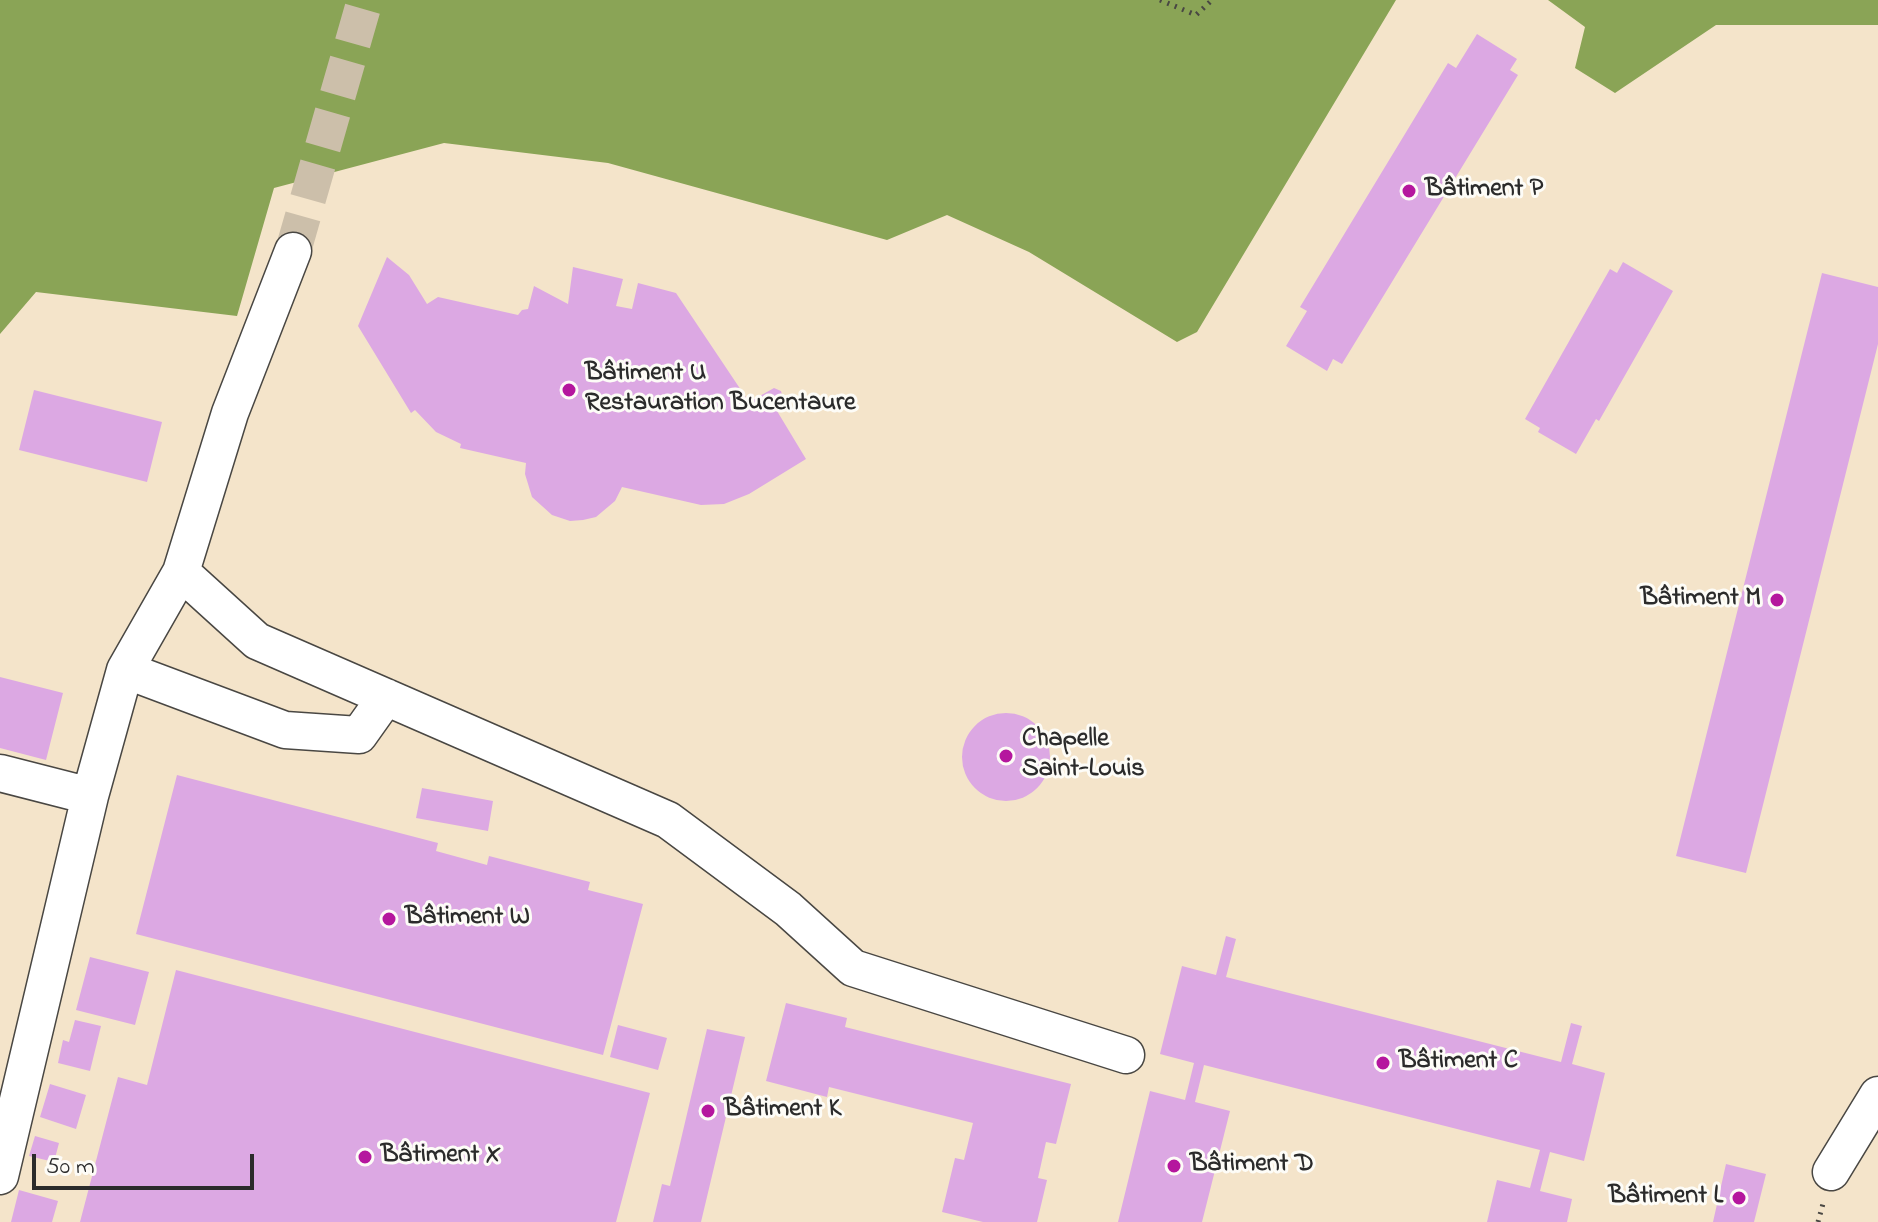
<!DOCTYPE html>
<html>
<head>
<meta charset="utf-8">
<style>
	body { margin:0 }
	#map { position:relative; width:1878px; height:1222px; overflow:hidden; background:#f4e4ca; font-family:"Indie Flower",sans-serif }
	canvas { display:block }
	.scale { position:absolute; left:32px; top:1154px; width:222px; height:36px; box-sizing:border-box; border:4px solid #2b2b2b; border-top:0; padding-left:10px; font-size:24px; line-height:28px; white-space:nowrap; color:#2b2b2b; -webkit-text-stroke:6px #fdfcf7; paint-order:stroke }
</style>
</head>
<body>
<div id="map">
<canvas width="1878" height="1222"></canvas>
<div class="scale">50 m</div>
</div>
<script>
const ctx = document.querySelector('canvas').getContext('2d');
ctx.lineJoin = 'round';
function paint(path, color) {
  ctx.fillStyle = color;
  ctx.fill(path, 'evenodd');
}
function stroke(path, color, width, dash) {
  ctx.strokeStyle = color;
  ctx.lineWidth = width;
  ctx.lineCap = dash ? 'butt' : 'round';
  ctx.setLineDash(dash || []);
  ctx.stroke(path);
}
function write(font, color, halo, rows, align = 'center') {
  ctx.font = font + ' "Indie Flower",sans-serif';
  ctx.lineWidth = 6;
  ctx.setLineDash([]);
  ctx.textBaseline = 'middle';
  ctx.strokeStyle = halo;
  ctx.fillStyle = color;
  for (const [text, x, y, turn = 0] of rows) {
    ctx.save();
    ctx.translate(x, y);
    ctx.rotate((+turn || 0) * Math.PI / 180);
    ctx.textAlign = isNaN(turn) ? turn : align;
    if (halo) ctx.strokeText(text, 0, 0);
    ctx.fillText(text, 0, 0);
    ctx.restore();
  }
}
paint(new Path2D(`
	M 0,0 L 1396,0 L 1197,332 L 1177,342 L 1029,252 L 947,215 L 887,240 L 608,163 L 444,143 L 274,188 L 237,316 L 36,292 L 0,334 Z
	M 1548,0 L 1878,0 L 1878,25 L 1716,25 L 1615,93 L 1575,68 L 1585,27 Z`), '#8aa456');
paint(new Path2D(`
	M 1477,34 L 1517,59 L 1510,70 L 1518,75 L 1342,364 L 1333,359 L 1327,371 L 1286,346 L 1307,311 L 1300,307 L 1448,63 L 1456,68 Z
	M 387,257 L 409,275 L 427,304 L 438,297 L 518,315 L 522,310 L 528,309 L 534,286 L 568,304 L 573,267 L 623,279 L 616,306 L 632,309 L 638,283 L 676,293 L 749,402 L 774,388 L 781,391 L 783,399 L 774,406 L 806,459 L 749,494 L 724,504 L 701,505 L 622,487 L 615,501 L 596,517 L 583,520 L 570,521 L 552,515 L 532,497 L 525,474 L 526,463 L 460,448 L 461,444 L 436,432 L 415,410 L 411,413 L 358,326 Z
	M 1623,262 L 1673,291 L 1599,421 L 1596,419 L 1576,454 L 1538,432 L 1540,428 L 1525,419 L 1610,269 L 1617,273 Z
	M 1822,273 L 1878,287 L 1878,344 L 1746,873 L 1676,856 Z
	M 34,390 L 162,422 L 147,482 L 19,450 Z
	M 0,677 L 63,693 L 46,760 L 0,748 Z
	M962 757a44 44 0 1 1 88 0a44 44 0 1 1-88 0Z
	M 177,775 L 438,843 L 436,851 L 487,865 L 489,856 L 590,882 L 588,890 L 643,904 L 603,1055 L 136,934 Z
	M 422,788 L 493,801 L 488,831 L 416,818 Z
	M 1226,936 L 1236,939 L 1226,977 L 1561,1062 L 1571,1023 L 1582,1026 L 1572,1064 L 1605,1073 L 1584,1161 L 1550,1152 L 1540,1191 L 1572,1199 L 1567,1222 L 1487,1222 L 1497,1180 L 1530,1188 L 1540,1150 L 1204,1065 L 1195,1102 L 1230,1111 L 1202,1222 L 1118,1222 L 1150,1091 L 1185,1100 L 1194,1063 L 1160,1054 L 1182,966 L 1216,975 Z
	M 90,957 L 149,972 L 135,1025 L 76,1010 Z
	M 176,970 L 650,1093 L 616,1222 L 80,1222 L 118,1077 L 147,1085 Z
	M 786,1003 L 847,1018 L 845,1027 L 1071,1084 L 1056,1144 L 1046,1142 L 1038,1178 L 1047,1180 L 1037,1222 L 983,1222 L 942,1212 L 955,1158 L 964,1160 L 973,1123 L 829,1087 L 827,1097 L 766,1081 Z
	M 75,1020 L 101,1026 L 90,1071 L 58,1063 L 63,1040 L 69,1042 Z
	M 618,1025 L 667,1038 L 658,1070 L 610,1057 Z
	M 707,1029 L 745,1037 L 701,1222 L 653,1222 L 662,1184 L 670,1186 Z
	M 50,1084 L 86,1095 L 76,1129 L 40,1117 Z
	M 35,1136 L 59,1143 L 54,1162 L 29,1156 Z
	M 1726,1164 L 1766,1174 L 1754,1222 L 1713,1222 Z
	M 19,1190 L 58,1201 L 52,1222 L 11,1222 Z`), '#dca8e3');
stroke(new Path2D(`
	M 293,251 L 365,0`), '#ccbfaa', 36, [36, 18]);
const minor = new Path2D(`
	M 293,251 L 230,413 L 181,572 L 257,641 L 668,820 L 788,909 L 853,968 L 1126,1055
	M 125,670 L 181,572
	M 0,773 L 90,796 L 125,670 L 285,730 L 359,735 L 386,697
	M 1831,1172 L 1878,1095
	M 0,1176 L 90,796`);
stroke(minor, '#494743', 39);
stroke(new Path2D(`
	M 1160,0 L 1196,15 L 1212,0
	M 1818,1222 L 1824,1200`), '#494743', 5, [2, 6]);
stroke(minor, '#fff', 36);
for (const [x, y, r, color] of [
	[1409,191,8,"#b5179e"],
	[569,390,8,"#b5179e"],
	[1777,600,8,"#b5179e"],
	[1006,756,8,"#b5179e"],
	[389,919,8,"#b5179e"],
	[1383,1063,8,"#b5179e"],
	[708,1111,8,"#b5179e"],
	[365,1157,8,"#b5179e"],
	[1174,1166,8,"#b5179e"],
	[1739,1198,8,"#b5179e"]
]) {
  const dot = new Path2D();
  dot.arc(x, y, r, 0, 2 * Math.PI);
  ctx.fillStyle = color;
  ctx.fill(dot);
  stroke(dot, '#fdfcf7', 3);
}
write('bold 26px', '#2b2b2b', '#fdfcf7', [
	["Bâtiment P",1425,191],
	["Bâtiment U",585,375],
	["Restauration Bucentaure",585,405],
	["Bâtiment M",1761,600,"right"],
	["Chapelle",1022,741],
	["Saint-Louis",1022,771],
	["Bâtiment W",405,919],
	["Bâtiment C",1399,1063],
	["Bâtiment K",724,1111],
	["Bâtiment X",381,1157],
	["Bâtiment D",1190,1166],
	["Bâtiment L",1723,1198,"right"]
], 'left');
</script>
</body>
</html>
